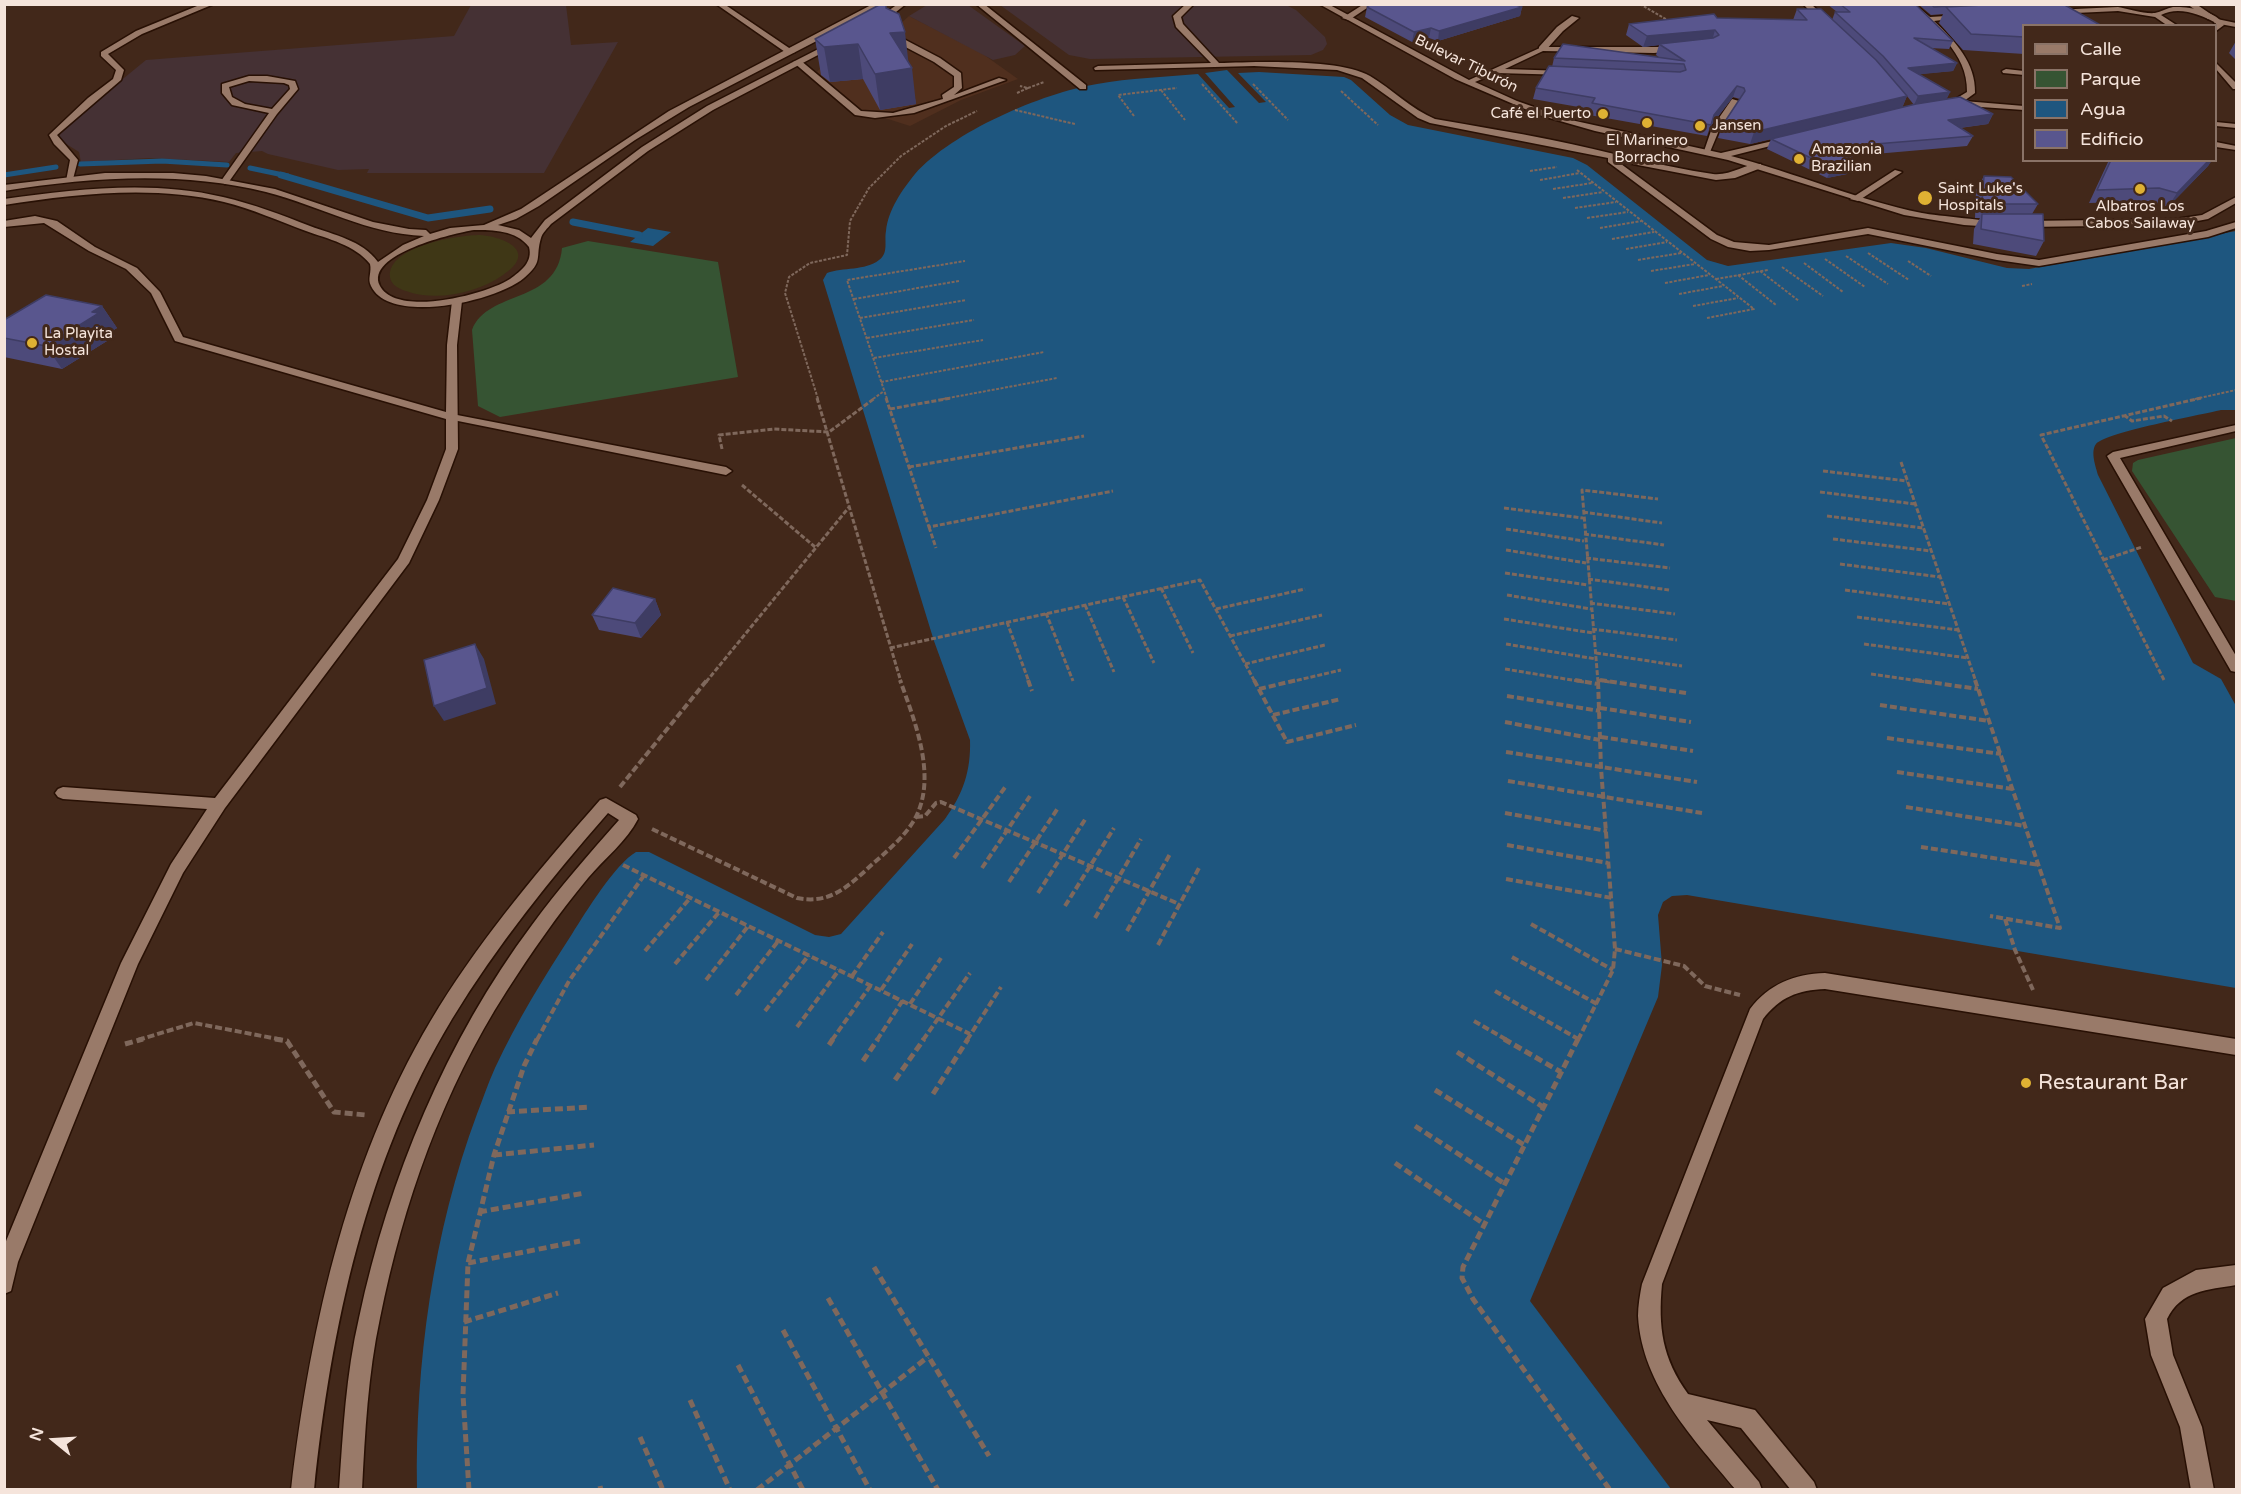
<!DOCTYPE html>
<html>
<head>
<meta charset="utf-8">
<style>
	body { margin:0 }
	#map { position:relative; width:2241px; height:1494px; overflow:hidden; background:#42281a; font-family:"Varela Round",sans-serif }
	canvas { display:block }
	.frame { position:absolute; inset:0; border:6px solid #f5e4db; pointer-events:none }
	.legend { position:absolute; left:2022px; top:24px; width:195px; height:138px; box-sizing:border-box; background:#42281a; border:2px solid #8a7367; margin:0; padding:8px 10px; list-style:none; font-size:18px; color:#f5e4db }
	.legend li { display:flex; align-items:center; gap:12px; height:30px }
	.legend b { width:30px; border:2px solid #8a7367 }
	.north { position:absolute; left:24px; top:1410px; width:60px; height:60px; -webkit-text-stroke:4px #42281a; paint-order:stroke; rotate:288deg; font-size:16px; font-weight:700; line-height:24px; text-align:center; color:#f5e4db }
	.north::after { content:''; display:block; margin:auto; width:21px; height:27px; background:#f5e4db; clip-path:polygon(50% 0,100% 100%,50% 72%,0 100%) }
</style>
</head>
<body>
<div id="map">
<canvas width="2241" height="1494"></canvas>
<div class="frame"></div>
<ul class="legend">
<li><b style="height:8px;background:#997a69"></b>Calle</li>
<li><b style="height:16px;background:#365433"></b>Parque</li>
<li><b style="height:16px;background:#1e567f"></b>Agua</li>
<li><b style="height:16px;background:#59568e"></b>Edificio</li>
</ul>
<div class="north">N</div>
</div>
<script>
const ctx = document.querySelector('canvas').getContext('2d');
ctx.lineJoin = 'round';
function paint(path, color) {
  ctx.fillStyle = color;
  ctx.fill(path, 'evenodd');
}
function stroke(path, color, width, dash) {
  ctx.strokeStyle = color;
  ctx.lineWidth = width;
  ctx.lineCap = dash ? 'butt' : 'round';
  ctx.setLineDash(dash || []);
  ctx.stroke(path);
}
function write(font, color, halo, rows, align = 'center') {
  ctx.font = font + ' "Varela Round",sans-serif';
  ctx.lineWidth = 6;
  ctx.setLineDash([]);
  ctx.textBaseline = 'middle';
  ctx.strokeStyle = halo;
  ctx.fillStyle = color;
  for (const [text, x, y, turn = 0] of rows) {
    ctx.save();
    ctx.translate(x, y);
    ctx.rotate((+turn || 0) * Math.PI / 180);
    ctx.textAlign = isNaN(turn) ? turn : align;
    if (halo) ctx.strokeText(text, 0, 0);
    ctx.fillText(text, 0, 0);
    ctx.restore();
  }
}
paint(new Path2D(`
	M 909,16 L 980,52 L 1018,79 L 961,100 L 910,126 L 863,111 L 817,72 L 824,64 L 897,27 Z`), '#502f1e');
paint(new Path2D(`
	M 471,5 L 566,5 L 571,45 L 618,42 L 544,173 L 367,173 L 369,169 L 338,170 L 268,154 L 262,151 L 236,153 L 229,162 L 150,158 L 81,162 L 79,152 L 60,140 L 59,137 L 63,128 L 146,60 L 454,36 Z
	M 927,5 L 968,5 L 1025,46 L 1015,55 L 993,60 L 909,16 Z
	M 1000,5 L 1286,5 L 1296,10 L 1325,37 L 1327,44 L 1323,50 L 1311,55 L 1090,59 L 1069,55 Z`), '#453134');
paint(new Path2D(`
	M 588,241 L 718,262 L 738,377 L 500,417 L 478,406 L 472,330 C 488,289 557,305 562,248 Z
	M 2236,438 L 2236,601 L 2215,597 L 2132,471 L 2133,463 L 2138,460 Z`), '#365433');
paint(new Path2D(`
	M 480,235 C 506,237 538,252 503,275 C 478,293 436,302 406,291 C 399,289 391,285 390,277 C 387,246 459,235 480,235 Z`), '#3f3716');
paint(new Path2D(`
	M 1227,70 L 1259,103 L 1266,102 L 1238,73 L 1259,72 L 1344,77 L 1351,80 L 1390,115 L 1408,125 L 1573,158 L 1587,165 L 1707,260 L 1728,266 L 1891,243 L 1926,248 L 2007,268 L 2029,269 L 2236,231 L 2236,410 L 2221,410 C 2200,415 2107,432 2096,444 C 2090,452 2096,467 2098,475 L 2193,663 L 2221,679 L 2236,706 L 2236,988 L 1687,895 L 1672,896 L 1663,902 L 1658,915 L 1662,965 L 1658,997 L 1530,1301 L 1671,1489 L 417,1490 C 415,1364 433,1232 477,1114 C 483,1099 488,1083 495,1068 C 517,1021 544,977 572,934 C 586,912 615,864 636,852 L 649,852 L 815,935 L 829,937 L 841,934 L 945,819 C 963,794 971,771 970,740 L 934,641 L 823,280 L 827,273 C 843,267 865,271 879,260 C 889,253 884,241 886,231 C 888,210 902,190 915,174 C 952,132 1042,93 1097,84 C 1130,78 1164,77 1198,74 L 1229,108 L 1235,107 L 1205,73 Z
	M 648,228 L 671,232 L 653,246 L 630,242 Z`), '#1e567f');
stroke(new Path2D(`
	M 80,164 L 162,161 L 227,165
	M 250,168 L 288,176
	M 4,175 L 56,167`), '#1e567f', 5);
stroke(new Path2D(`
	M 281,175 L 428,218 L 490,209
	M 573,222 L 639,235`), '#1e567f', 7);
const lane = new Path2D(`
	M 976,4 L 984,4 L 1086,85 L 1086,89 L 1080,89 Z
	M 1186,4 L 1194,4 L 1181,17 L 1183,24 L 1219,63 C 1255,62 1340,58 1370,76 C 1392,89 1411,109 1435,119 C 1474,126 1513,132 1552,140 C 1606,151 1658,166 1713,174 C 1731,176 1745,163 1761,164 L 1761,168 L 1735,178 L 1716,180 L 1617,161 L 1717,235 L 1734,242 L 1769,245 L 1868,228 L 1997,254 L 2039,260 L 2206,231 L 2236,222 L 2236,228 L 2208,237 L 2039,266 L 1997,260 L 1868,234 L 1769,250 L 1750,251 L 1728,247 L 1711,239 L 1608,162 L 1608,158 L 1430,123 L 1418,118 L 1362,78 L 1337,70 L 1254,66 L 1095,70 L 1094,68 L 1098,66 L 1211,63 L 1176,27 L 1173,16 Z
	M 1364,4 L 1373,4 L 1349,20 L 1342,18 Z
	M 2187,4 L 2196,4 L 2215,17 L 2208,19 Z
	M 1572,16 L 1579,18 L 1563,31 L 1545,51 L 1539,51 L 1539,47 L 1557,27 Z
	M 2217,19 L 2236,23 L 2236,27 L 2214,23 Z
	M 892,36 L 898,36 L 940,58 L 961,73 L 962,88 L 954,95 L 999,78 L 1006,80 L 914,113 L 875,118 L 855,115 L 793,62 L 800,60 L 861,111 L 893,113 L 943,99 L 942,95 L 954,87 L 954,76 L 934,62 L 892,40 Z
	M 2006,69 L 2024,71 L 2024,75 L 2003,73 L 2002,71 Z
	M 249,76 L 267,76 L 295,81 L 298,89 L 277,114 L 228,183 L 225,184 L 221,181 L 269,113 L 232,105 L 222,93 L 222,84 ZM 249,81 L 284,83 L 289,85 L 290,89 L 272,109 L 245,104 L 232,97 L 229,87 Z
	M 1732,99 L 1739,101 L 1720,128 L 1710,152 L 1703,154 L 1712,128 Z
	M 2216,122 L 2236,124 L 2236,128 L 2216,126 Z
	M 1895,170 L 1902,172 L 1858,201 L 1850,199 Z
	M 452,414 L 726,467 L 732,471 L 726,475 L 448,419 L 448,415 Z
	M 2236,1265 L 2236,1285 C 2208,1290 2181,1290 2167,1319 L 2173,1355 L 2202,1427 L 2214,1490 L 2191,1490 L 2180,1427 L 2151,1355 L 2145,1319 L 2163,1288 L 2196,1270 Z`);
const street = new Path2D(`
	M 202,4 L 214,4 L 142,34 L 108,54 L 124,70 L 121,80 L 57,135 L 78,160 L 73,179 L 66,181 L 70,160 L 54,144 L 49,135 L 88,98 L 113,79 L 116,70 L 101,56 L 101,52 L 136,31 Z
	M 716,4 L 724,4 L 795,52 L 788,54 Z
	M 1319,4 L 1328,4 L 1469,80 L 1542,47 L 1678,47 L 1678,51 L 1675,51 L 1654,53 L 1543,51 L 1505,69 L 1565,71 L 1568,71 L 1568,75 L 1496,73 L 1475,82 L 1517,101 L 1571,120 L 1721,153 L 1790,137 L 1790,141 L 1731,156 C 1796,173 1857,200 1922,213 C 1936,216 1994,220 2000,224 L 1995,227 L 1964,225 L 1904,215 L 1728,160 L 1595,131 L 1539,115 L 1455,79 Z
	M 1803,4 L 1811,4 L 1828,20 L 1828,24 L 1822,24 Z
	M 1906,4 L 1914,4 L 1930,17 L 1962,15 L 1966,17 L 1934,21 C 1955,41 1976,63 1975,93 L 1964,101 L 2024,106 L 2024,110 L 1952,105 L 1952,101 L 1967,92 C 1968,52 1933,28 1906,4 Z
	M 2118,7 C 2129,9 2144,14 2155,13 C 2161,12 2167,8 2173,7 C 2187,6 2217,11 2224,25 L 2216,31 L 2216,23 C 2200,14 2178,6 2161,15 L 2178,26 L 2168,26 L 2155,17 L 2118,11 L 2054,14 L 2050,12 L 2054,10 Z
	M 2216,63 L 2236,83 L 2236,89 L 2233,89 L 2216,69 Z
	M 2216,142 L 2236,146 L 2236,150 L 2216,147 Z
	M 2236,197 L 2236,203 L 2208,219 L 2176,225 L 2025,227 L 2020,224 L 2025,221 L 2176,219 L 2202,215 Z
	M 35,216 L 57,221 L 95,247 L 137,268 L 160,292 L 183,337 L 446,412 L 447,345 L 452,301 L 457,298 L 462,301 L 457,345 L 458,449 L 439,500 L 409,563 L 225,808 L 183,873 L 138,964 L 18,1262 L 11,1291 L 4,1294 L 4,1246 L 121,963 L 171,864 L 207,809 L 63,799 L 58,797 L 55,793 L 58,789 L 63,787 L 215,798 L 398,559 L 427,500 L 446,449 L 446,419 L 175,341 L 151,293 L 126,269 L 89,251 L 44,223 L 4,227 L 4,221 Z
	M 2236,425 L 2236,431 L 2120,458 L 2236,656 L 2236,672 L 2231,671 L 2107,456 L 2113,452 Z
	M 606,798 L 636,815 L 638,819 C 627,841 604,859 588,878 C 558,914 531,953 506,992 C 443,1090 403,1204 380,1318 C 368,1374 365,1432 362,1490 L 339,1490 C 343,1432 346,1374 359,1318 C 389,1178 446,1040 532,925 C 559,888 589,854 619,820 L 608,813 C 551,878 497,945 452,1019 C 366,1161 331,1327 314,1490 L 291,1490 C 311,1322 349,1152 439,1007 C 486,932 542,866 600,800 Z
	M 1825,973 L 2236,1039 L 2236,1055 L 1825,989 C 1798,990 1780,997 1763,1019 L 1662,1284 C 1658,1327 1662,1358 1688,1394 L 1755,1410 L 1814,1482 L 1817,1490 L 1791,1490 L 1741,1428 L 1707,1420 L 1759,1482 L 1762,1490 L 1736,1490 C 1694,1439 1642,1386 1638,1316 C 1638,1306 1640,1294 1642,1284 L 1750,1009 C 1769,984 1794,974 1825,973 Z`);
const secondary = new Path2D(`
	M 873,4 L 882,4 L 834,32 L 689,107 L 635,140 L 539,206 L 516,219 L 498,225 L 519,230 L 531,238 L 545,220 L 642,147 L 707,106 L 832,42 L 839,44 L 713,110 L 648,151 L 551,224 C 548,228 542,233 541,238 C 535,258 544,261 524,278 C 497,301 390,326 371,286 C 367,279 372,272 370,264 C 355,245 328,239 306,231 C 279,221 252,209 224,202 C 152,185 76,194 4,205 L 4,199 C 76,189 152,180 223,197 C 253,204 282,215 310,226 C 334,235 362,240 378,262 L 403,245 L 424,236 C 368,234 320,206 266,192 C 180,171 92,177 4,191 L 4,185 L 105,173 L 173,173 L 206,176 L 275,189 L 373,222 L 409,229 L 426,230 L 430,234 L 450,228 L 484,225 L 521,209 L 669,111 ZM 474,230 C 493,230 516,230 529,247 C 533,262 521,271 510,279 C 487,294 397,318 380,286 C 364,254 455,233 474,230 Z
	M 898,4 L 906,4 L 881,24 L 875,24 L 875,20 Z`);
stroke(lane, '#281004', 3);
stroke(street, '#281004', 3);
stroke(secondary, '#281004', 3);
stroke(new Path2D(`
	M 1640,4 L 1669,21
	M 1202,84 L 1238,124
	M 1253,84 L 1288,120
	M 1028,88 L 1044,82
	M 1161,90 L 1185,120
	M 1341,91 L 1378,125
	M 1017,93 L 1028,88 L 1020,86
	M 1015,110 L 1075,124
	M 1134,116 L 1118,95 L 1177,88
	M 1577,170 L 1754,309 L 1707,318
	M 1530,171 L 1557,167
	M 1540,180 L 1580,173
	M 1553,189 L 1592,183
	M 1563,198 L 1603,192
	M 1575,208 L 1616,202
	M 1587,218 L 1628,212
	M 1600,228 L 1641,221
	M 1612,239 L 1654,232
	M 1626,249 L 1667,242
	M 1868,253 L 1909,280
	M 1846,256 L 1888,284
	M 1825,259 L 1865,287
	M 1638,260 L 1681,253
	M 1908,261 L 1931,276
	M 1804,263 L 1843,292
	M 1782,267 L 1823,296
	M 1651,271 L 1695,264
	M 1760,271 L 1799,301
	M 1738,275 L 1776,305
	M 1716,279 L 1768,270
	M 1665,283 L 1709,275
	M 2022,286 L 2032,284
	M 1679,294 L 1723,286
	M 854,299 L 959,281
	M 1693,306 L 1738,298
	M 860,318 L 966,300
	M 867,338 L 974,320
	M 874,358 L 983,340
	M 881,382 L 1044,352
	M 818,399 L 785,293 L 789,277 L 810,263 L 847,255 L 850,221 L 869,188 L 901,156 L 946,126 L 977,111
	M 873,399 L 884,391
	M 887,399 L 847,280 L 965,261
	M 943,399 L 1057,378
	M 2195,399 L 2236,390`), '#7f685c', 2, [3, 1.5]);
stroke(new Path2D(`
	M 817,398 L 901,682
	M 886,398 L 929,527 L 1113,491
	M 890,409 L 951,398
	M 2124,415 L 2132,421 L 2164,416 L 2172,421
	M 722,449 L 719,435 L 774,429 L 829,432 L 875,398
	M 1901,462 L 1976,682
	M 909,467 L 1084,436
	M 1823,471 L 1907,481
	M 742,485 L 815,547
	M 1820,492 L 1915,504
	M 1504,508 L 1583,518
	M 1583,512 L 1662,523
	M 1827,516 L 1923,528
	M 929,527 L 936,548
	M 1506,529 L 1584,541
	M 1584,534 L 1664,545
	M 1833,539 L 1931,551
	M 1506,550 L 1586,563
	M 1586,558 L 1670,568
	M 2103,560 L 2142,547
	M 1840,564 L 1940,577
	M 1505,573 L 1588,585
	M 1588,579 L 1669,590
	M 1161,588 L 1193,653
	M 1845,590 L 1949,604
	M 1507,595 L 1591,609
	M 1123,597 L 1154,663
	M 1590,603 L 1675,614
	M 1085,605 L 1114,672
	M 1216,609 L 1305,589
	M 1046,613 L 1073,681
	M 1857,617 L 1958,630
	M 1504,619 L 1593,633
	M 1007,622 L 1029,682
	M 1592,629 L 1677,640
	M 1230,636 L 1322,615
	M 1506,644 L 1596,659
	M 1864,644 L 1968,658
	M 890,648 L 1200,580 L 1255,682
	M 1596,653 L 1682,666
	M 1245,664 L 1325,645
	M 1505,669 L 1584,682
	M 1871,674 L 1926,682
	M 1598,680 L 1610,682
	M 2164,680 L 2041,435 L 2201,398
	M 706,682 L 850,506
	M 1290,682 L 1341,670
	M 1598,682 L 1582,490 L 1658,499`), '#7f685c', 3, [5, 2]);
stroke(new Path2D(`
	M 1028,680 L 1032,691
	M 1254,680 L 1287,742 L 1356,725
	M 1575,680 L 1598,684
	M 1600,680 L 1686,693
	M 1915,680 L 1978,689
	M 1975,680 L 2060,928 L 1990,916
	M 1259,689 L 1297,680
	M 1507,696 L 1600,711
	M 1880,705 L 1989,721
	M 1600,708 L 1691,722
	M 1273,715 L 1341,699
	M 1505,722 L 1600,740
	M 1601,737 L 1693,751
	M 1887,738 L 2001,754
	M 1506,752 L 1697,782
	M 1897,772 L 2013,789
	M 1508,781 L 1702,813
	M 620,787 L 707,680
	M 1906,807 L 2025,826
	M 1505,813 L 1607,831
	M 916,817 L 925,816 L 936,803 L 941,802 L 1179,904
	M 652,829 L 797,898 C 827,904 844,890 865,871 C 882,855 901,841 913,822 C 939,780 915,722 900,680
	M 1507,845 L 1608,863
	M 1921,847 L 2039,865
	M 954,858 L 1006,786
	M 623,865 L 970,1034
	M 982,868 L 1030,796
	M 1506,879 L 1612,898
	M 1009,882 L 1058,808
	M 1038,893 L 1086,818
	M 1065,906 L 1114,828
	M 1095,918 L 1141,839
	M 2005,919 L 2015,950 L 2033,990
	M 1531,924 L 1613,970
	M 1127,931 L 1170,854
	M 1158,945 L 1200,866
	M 1615,949 L 1684,966 L 1705,986 L 1740,995
	M 645,951 L 691,897
	M 1512,957 L 1597,1004
	M 675,964 L 720,911
	M 852,976 L 883,932
	M 706,980 L 749,925
	M 881,990 L 912,944
	M 1495,991 L 1578,1039
	M 736,995 L 779,940
	M 910,1004 L 941,958
	M 765,1011 L 809,955
	M 1474,1021 L 1507,1040
	M 797,1027 L 839,970
	M 138,1040 L 194,1023 L 283,1040
	M 537,1040 L 569,981 L 645,874
	M 832,1040 L 871,985
	M 877,1040 L 903,1000
	M 923,1040 L 970,973
	M 967,1040 L 1001,987
	M 1578,1040 L 1613,970 L 1615,949 L 1601,768 L 1598,680`), '#7f685c', 4, [7, 3]);
stroke(new Path2D(`
	M 275,1039 L 287,1041 L 334,1112 L 366,1115
	M 1504,1039 L 1561,1072
	M 1578,1039 L 1463,1267 L 1462,1278 L 1473,1299 L 1610,1490
	M 125,1044 L 143,1039
	M 829,1045 L 833,1039
	M 1457,1052 L 1543,1107
	M 863,1061 L 878,1039
	M 895,1080 L 924,1039
	M 1435,1090 L 1524,1145
	M 933,1094 L 968,1039
	M 507,1112 L 590,1107
	M 1415,1126 L 1505,1184
	M 494,1155 L 594,1145
	M 1395,1163 L 1484,1224
	M 479,1212 L 585,1193
	M 468,1263 L 580,1241
	M 874,1267 L 989,1456
	M 828,1298 L 938,1490
	M 464,1322 L 558,1293
	M 783,1330 L 870,1490
	M 738,1365 L 803,1490
	M 690,1400 L 730,1490
	M 640,1437 L 663,1490
	M 600,1486 L 601,1490
	M 469,1490 L 463,1395 L 468,1263 L 494,1155 L 524,1066 L 537,1039
	M 757,1490 L 928,1357`), '#7f685c', 5, [8, 4]);
paint(lane, '#997a69');
paint(street, '#997a69');
paint(secondary, '#997a69');
paint(new Path2D(`
	M 1827,4 L 1915,4 L 1953,41 L 1949,49 L 1930,48 L 1957,63 L 1953,71 L 1919,74 L 1950,92 L 1946,100 L 1960,97 L 1993,114 L 1988,124 L 1960,128 L 1973,136 L 1967,146 L 1852,156 L 1852,163 L 1847,174 L 1827,178 L 1767,149 L 1771,139 L 1916,104 L 1914,105 L 1907,96 L 1902,108 L 1750,144 L 1718,138 L 1722,126 L 1740,99 L 1733,97 L 1710,127 L 1707,136 L 1589,115 L 1590,109 L 1533,99 L 1536,88 L 1549,66 L 1552,67 L 1554,58 L 1563,44 L 1660,58 L 1656,55 L 1659,45 L 1643,47 L 1626,35 L 1629,24 L 1714,14 L 1717,18 L 1793,20 L 1797,9 L 1821,9 L 1832,20 L 1835,12 L 1837,12 Z
	M 1918,4 L 2063,4 L 2024,26 L 2024,54 L 1963,50 L 1939,23 L 1943,14 L 1931,15 Z
	M 1367,7 L 1522,7 L 1520,16 L 1438,41 L 1429,38 L 1412,42 L 1365,17 Z
	M 886,8 L 908,62 L 916,104 L 880,110 L 863,79 L 830,82 L 821,75 L 815,39 Z
	M 2236,41 L 2236,60 L 2229,53 Z
	M 2109,160 L 2212,160 L 2208,166 L 2168,207 L 2151,201 L 2089,203 Z
	M 1984,176 L 2038,204 L 2032,214 L 2044,241 L 2036,256 L 1973,244 L 1974,229 L 1980,218 L 1975,218 L 1976,190 Z
	M 102,306 L 117,328 L 112,331 L 115,336 L 62,369 L 4,357 L 4,320 Z
	M 655,599 L 661,615 L 641,638 L 599,630 L 592,615 Z`), '#4d4a7a');
paint(new Path2D(`
	M 1522,7 L 1520,16 L 1438,41 L 1439,31 Z
	M 1431,28 L 1429,38 L 1412,42 L 1414,32 Z
	M 1715,30 L 1712,41 L 1659,44 L 1659,45 L 1643,47 L 1647,36 Z
	M 905,32 L 909,67 L 890,33 Z
	M 858,44 L 863,79 L 830,82 L 824,47 Z
	M 1957,63 L 1953,71 L 1904,76 L 1908,68 Z
	M 912,68 L 916,104 L 880,110 L 875,74 Z
	M 1737,86 L 1733,97 L 1710,127 L 1714,115 Z
	M 1950,92 L 1946,100 L 1914,105 L 1918,96 Z
	M 1907,96 L 1902,108 L 1750,144 L 1754,132 Z
	M 1993,114 L 1988,124 L 1943,130 L 1948,120 Z
	M 2209,160 L 2212,160 L 2208,166 L 2168,207 L 2177,193 Z
	M 1852,163 L 1847,174 L 1827,178 L 1832,168 Z
	M 102,306 L 117,328 L 112,331 L 115,336 L 62,369 L 46,346 L 92,312 Z
	M 655,599 L 661,615 L 641,638 L 635,623 Z
	M 475,644 L 484,659 L 496,704 L 444,721 L 434,706 Z`), '#3e3c63');
const building = new Path2D(`
	M 881,4 L 886,4 L 886,8 L 899,14 L 905,32 L 890,33 L 912,68 L 875,74 L 858,44 L 824,47 L 815,39 Z
	M 1371,4 L 1513,4 L 1522,7 L 1439,31 L 1431,28 L 1414,32 L 1367,7 Z
	M 1840,4 L 1915,4 L 1953,41 L 1914,38 L 1957,63 L 1908,68 L 1950,92 L 1918,96 L 1883,56 L 1835,12 L 1850,12 Z
	M 1931,4 L 1983,4 L 1934,7 Z
	M 2002,4 L 2063,4 L 2102,26 L 2024,26 L 2024,37 L 1971,34 L 1946,7 Z
	M 1797,9 L 1821,9 L 1876,60 L 1907,96 L 1754,132 L 1722,126 L 1745,91 L 1744,88 L 1737,86 L 1714,115 L 1711,125 L 1592,103 L 1595,98 L 1536,88 L 1549,66 L 1680,72 L 1686,70 L 1684,64 L 1554,58 L 1563,44 L 1685,61 L 1659,44 L 1713,38 L 1719,35 L 1715,30 L 1647,36 L 1629,24 L 1714,14 L 1717,18 L 1807,20 Z
	M 1960,97 L 1993,114 L 1948,120 L 1973,136 L 1851,146 L 1852,163 L 1832,168 L 1771,139 L 1916,104 Z
	M 2111,160 L 2209,160 L 2177,193 L 2159,188 L 2097,190 Z
	M 1984,176 L 2011,177 L 2038,204 L 1982,204 Z
	M 1982,214 L 2043,214 L 2044,241 L 1981,229 Z
	M 46,295 L 102,306 L 92,312 L 99,313 L 46,346 L 4,338 L 4,320 Z
	M 613,588 L 655,599 L 635,623 L 592,615 Z
	M 475,644 L 487,688 L 434,706 L 424,660 Z`);
paint(building, '#59568e');
stroke(building, '#3e3c63', 1.5);
for (const [x, y, r, color] of [
	[1603,114,6,"#dfb133"],
	[1647,123,6,"#dfb133"],
	[1700,126,6,"#dfb133"],
	[1799,159,6,"#dfb133"],
	[2140,189,6,"#dfb133"],
	[1925,198,8,"#dfb133"],
	[32,343,6,"#dfb133"],
	[2026,1083,6,"#dfb133"]
]) {
  const dot = new Path2D();
  dot.arc(x, y, r, 0, 2 * Math.PI);
  ctx.fillStyle = color;
  ctx.fill(dot);
  stroke(dot, '#42281a', 2);
}
write('15px', '#f5e4db', '#42281a', [
	["Bulevar Tiburón",1466,64,26]
]);
write('15px', '#f5e4db', '#42281a', [
	["Café el Puerto",1591,114,"right"],
	["Jansen",1712,126],
	["El Marinero",1647,141,"center"],
	["Borracho",1647,158,"center"],
	["Amazonia",1811,150],
	["Brazilian",1811,167],
	["Saint Luke's",1938,189],
	["Hospitals",1938,206],
	["Albatros Los",2140,207,"center"],
	["Cabos Sailaway",2140,224,"center"],
	["La Playita",44,334],
	["Hostal",44,351]
], 'left');
write('21px', '#f5e4db', '#42281a', [
	["Restaurant Bar",2038,1083]
], 'left');
</script>
</body>
</html>
